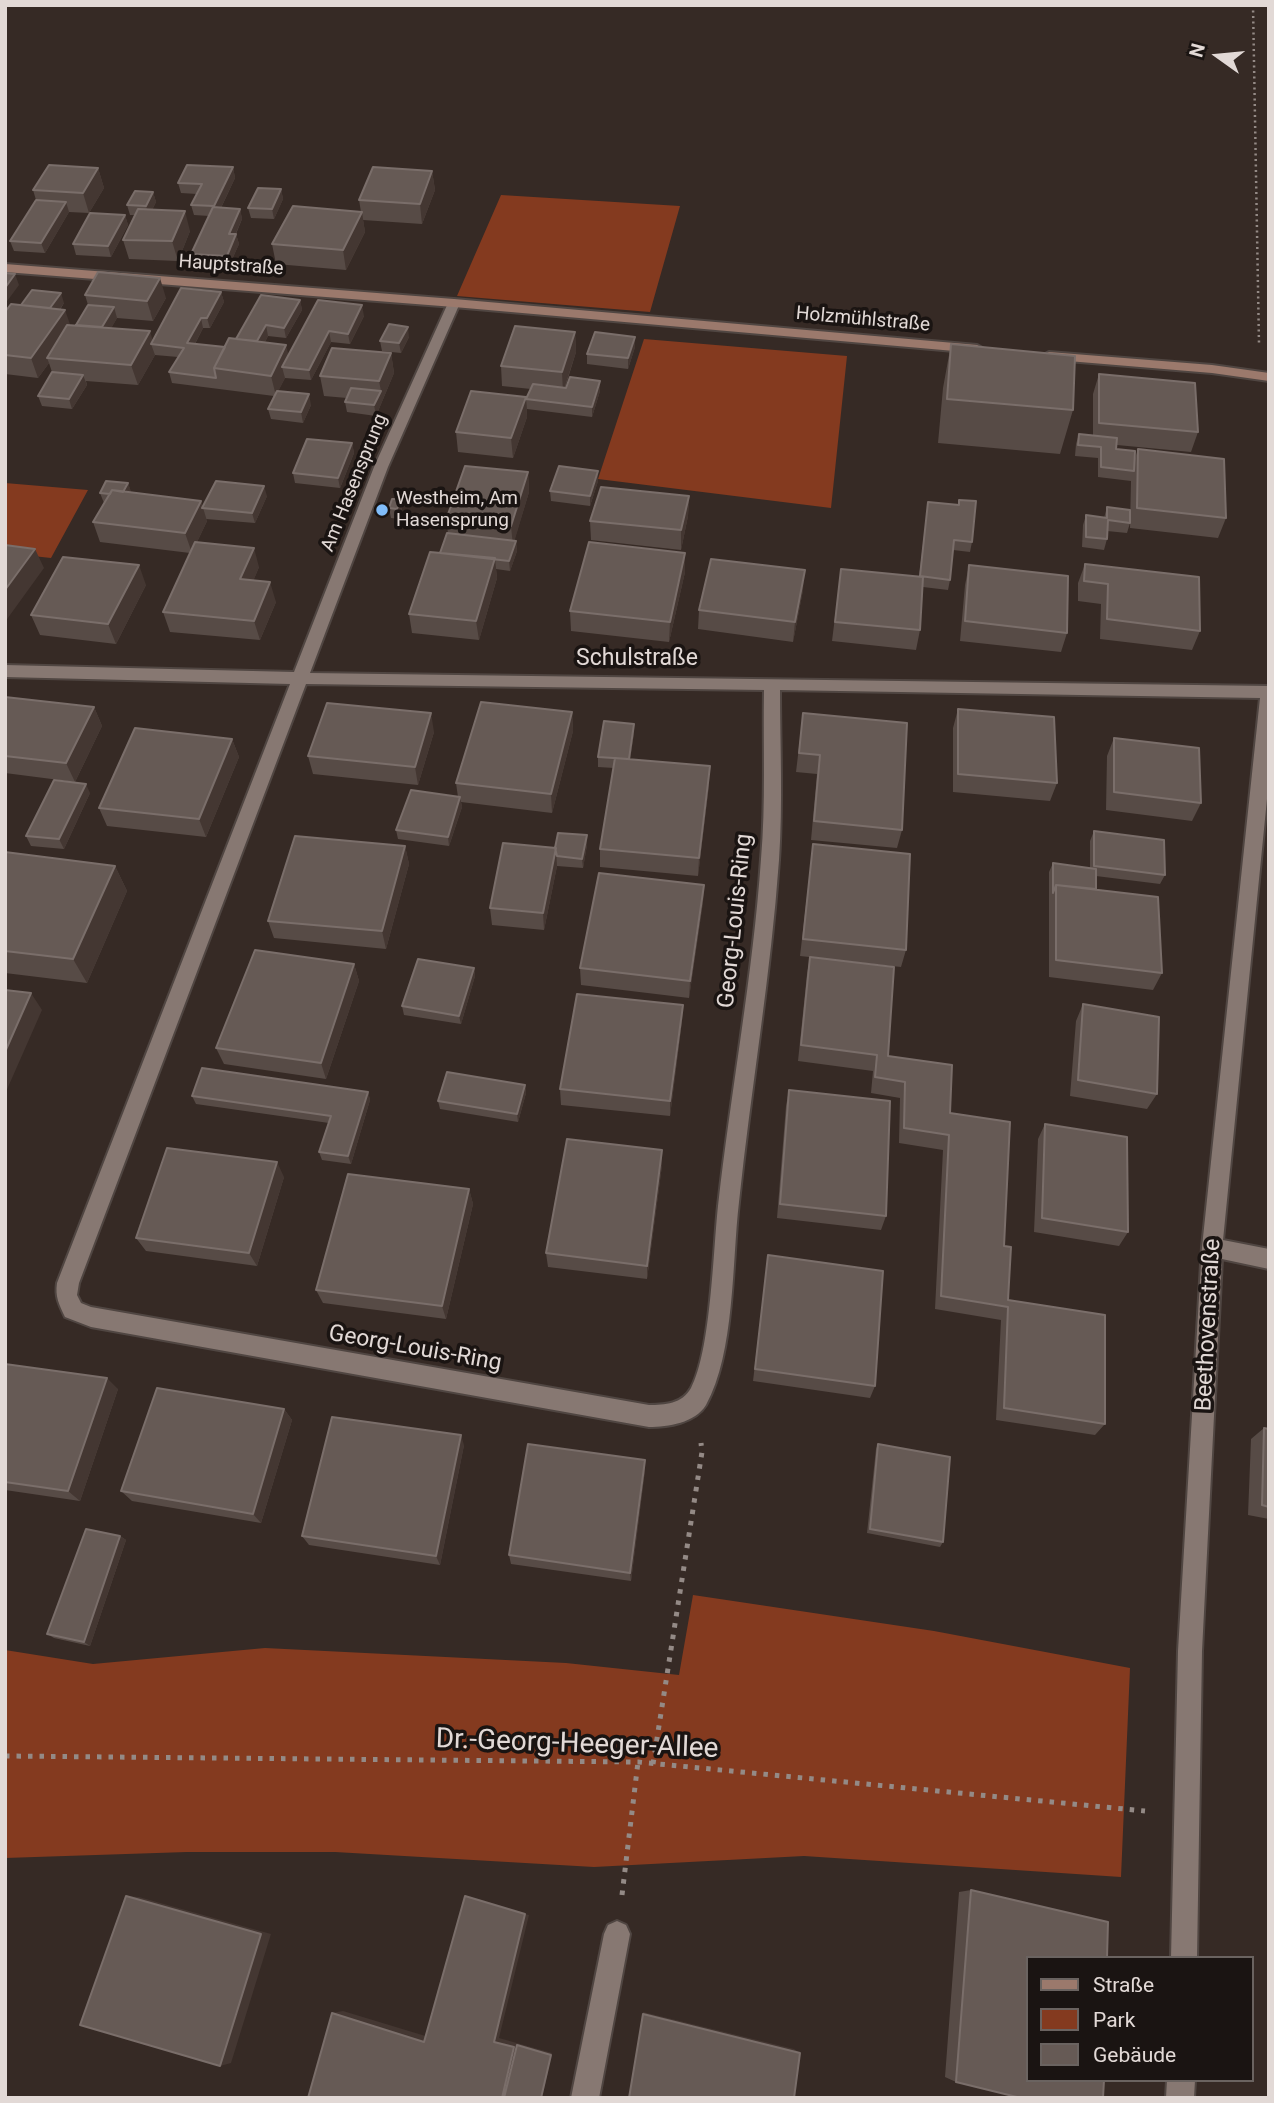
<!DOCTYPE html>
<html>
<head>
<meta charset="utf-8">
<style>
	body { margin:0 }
	#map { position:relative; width:1274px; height:2103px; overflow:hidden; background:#362a25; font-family:Roboto,sans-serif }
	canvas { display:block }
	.frame { position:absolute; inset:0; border:7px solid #e2d9d6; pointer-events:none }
	.legend { position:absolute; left:1026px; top:1956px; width:228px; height:126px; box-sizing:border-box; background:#1a1412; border:2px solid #6a6360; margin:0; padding:9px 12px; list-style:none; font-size:21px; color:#e2d9d6 }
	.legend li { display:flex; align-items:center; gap:14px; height:35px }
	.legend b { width:35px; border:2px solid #6a6360 }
	.north { position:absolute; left:1183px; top:21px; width:70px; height:70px; -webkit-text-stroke:5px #1a1412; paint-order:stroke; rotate:285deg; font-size:19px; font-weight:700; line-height:28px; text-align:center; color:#e2d9d6 }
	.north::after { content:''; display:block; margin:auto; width:24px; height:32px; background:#e2d9d6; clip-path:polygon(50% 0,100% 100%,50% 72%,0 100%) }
</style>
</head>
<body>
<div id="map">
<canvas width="1274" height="2103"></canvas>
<div class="frame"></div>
<ul class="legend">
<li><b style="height:9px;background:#9b796c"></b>Straße</li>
<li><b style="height:19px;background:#843a1f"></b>Park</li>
<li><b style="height:19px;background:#665a55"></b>Gebäude</li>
</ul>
<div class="north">N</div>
</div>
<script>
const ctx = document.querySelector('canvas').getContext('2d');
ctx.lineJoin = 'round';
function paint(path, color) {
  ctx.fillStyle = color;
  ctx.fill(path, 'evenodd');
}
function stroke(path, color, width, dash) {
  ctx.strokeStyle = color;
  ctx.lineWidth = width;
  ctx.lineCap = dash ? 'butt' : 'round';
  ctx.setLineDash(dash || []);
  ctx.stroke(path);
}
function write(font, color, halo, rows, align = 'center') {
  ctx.font = font + ' Roboto,sans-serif';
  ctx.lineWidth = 7;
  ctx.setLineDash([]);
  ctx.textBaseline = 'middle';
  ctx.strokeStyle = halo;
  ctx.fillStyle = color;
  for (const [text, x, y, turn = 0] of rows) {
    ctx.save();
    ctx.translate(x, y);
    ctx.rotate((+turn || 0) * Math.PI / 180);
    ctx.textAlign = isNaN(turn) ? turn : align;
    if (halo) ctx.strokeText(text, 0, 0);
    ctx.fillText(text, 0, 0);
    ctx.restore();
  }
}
paint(new Path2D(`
	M 501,195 L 680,206 L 650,312 L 457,296 Z
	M 644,339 L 847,356 L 831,508 L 598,479 Z
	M 5,483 L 88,490 L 51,558 L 5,553 Z
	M 693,1595 L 934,1631 L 1130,1668 L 1121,1877 L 804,1856 L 594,1867 L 335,1852 L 187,1852 L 5,1858 L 5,1650 L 93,1664 L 265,1648 L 566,1663 L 679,1675 Z`), '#843a1f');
const minor = new Path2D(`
	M 454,299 L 460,303 L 388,467 L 310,673 L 1269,686 L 1269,779 L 1223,1240 L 1269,1249 L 1269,1269 L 1222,1259 L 1202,1651 L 1197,1958 L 1171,1958 L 1178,1651 L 1202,1247 L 1260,698 L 780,690 C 780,747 783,803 779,860 C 771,974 751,1088 739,1202 C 732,1261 735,1353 706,1405 C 695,1423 668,1427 649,1427 L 91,1327 L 65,1317 C 59,1304 55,1297 57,1283 L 290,684 L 5,677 L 5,665 L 294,672 L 374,467 L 448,303 ZM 306,684 L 764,690 C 763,747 766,803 761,859 C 753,975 731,1090 718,1206 C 713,1252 711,1350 691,1388 C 682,1404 665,1405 649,1405 L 91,1307 L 81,1303 L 77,1295 L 79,1283 Z
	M 617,1921 L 626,1925 L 630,1934 L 599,2098 L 571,2098 L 604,1934 L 608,1925 Z
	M 1167,2080 L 1195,2080 L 1194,2098 L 1166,2098 Z`);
const secondary = new Path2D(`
	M 5,264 L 454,299 L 977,345 L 984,349 L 977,353 L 454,307 L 5,272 Z
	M 1049,352 L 1212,365 L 1269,373 L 1269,381 L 1212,373 L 1044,359 L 1042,356 Z`);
stroke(minor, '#504642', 4);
stroke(secondary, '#504642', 4);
stroke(new Path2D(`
	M 1253,5 L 1259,344`), '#948a86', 2.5, [2, 3.5]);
stroke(new Path2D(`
	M 5,1756 L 638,1762 L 1145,1811
	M 653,1764 L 702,1452 L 701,1443
	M 622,1895 L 638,1762`), '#948a86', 5, [4.5, 7]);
paint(minor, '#877872');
paint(secondary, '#9b796c');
paint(new Path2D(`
	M 233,167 L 235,178 L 221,208 L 240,209 L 242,219 L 236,234 L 239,244 L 229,266 L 194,265 L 191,254 L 209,216 L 194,215 L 191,205 L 197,194 L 181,193 L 178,183 Z
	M 98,168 L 104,188 L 89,213 L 69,212 L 45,253 L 14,251 L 10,241 L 36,200 L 33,190 Z
	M 432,171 L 435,190 L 422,224 L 363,220 L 365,232 L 346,270 L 276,264 L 272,244 L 361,212 L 359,200 Z
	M 281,189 L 283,199 L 274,219 L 251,218 L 248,208 Z
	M 153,192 L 156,202 L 152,210 L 190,231 L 178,261 L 129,259 L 123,240 L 135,215 L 130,215 L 127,205 Z
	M 125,215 L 128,225 L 111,257 L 76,255 L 73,244 Z
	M 221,292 L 224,302 L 210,328 L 203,328 L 195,344 L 225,347 L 300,300 L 302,310 L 286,338 L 268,336 L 265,342 L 289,355 L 318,300 L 364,316 L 350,344 L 331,342 L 311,380 L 285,378 L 278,391 L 311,405 L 303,423 L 271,419 L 268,409 L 274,396 L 172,383 L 169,372 L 178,357 L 155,355 L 138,385 L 86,381 L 87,385 L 72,409 L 42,406 L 38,396 L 52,372 L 49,363 L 38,378 L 5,374 L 5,312 L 21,305 L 64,303 L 60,310 L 70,325 L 76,325 L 88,305 L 85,295 L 166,298 L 153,321 L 117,318 L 111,328 L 153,341 Z
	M 575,332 L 576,352 L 565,388 L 600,391 L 592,417 L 527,409 L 526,399 L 531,389 L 502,386 L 501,366 Z
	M 409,337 L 401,353 L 382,351 L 380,341 Z
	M 951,344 L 1073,410 L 1060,454 L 938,443 L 943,388 Z
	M 635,347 L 628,369 L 587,364 L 587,354 Z
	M 391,353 L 394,373 L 376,416 L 347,412 L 345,402 L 347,398 L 324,396 L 320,376 Z
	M 1099,374 L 1198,432 L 1191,452 L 1117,445 L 1116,449 L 1135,458 L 1138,449 L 1226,518 L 1218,538 L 1130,528 L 1131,481 L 1098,477 L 1098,458 L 1075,456 L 1076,444 L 1079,434 L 1093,435 L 1093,394 Z
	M 526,397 L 527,417 L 513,458 L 458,452 L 456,432 Z
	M 352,443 L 354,453 L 340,488 L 295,483 L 293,473 Z
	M 528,472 L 529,492 L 514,541 L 516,541 L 517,551 L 510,571 L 496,569 L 497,578 L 479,640 L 412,633 L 409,614 L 440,553 L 448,533 L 446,520 Z
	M 598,481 L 590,506 L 551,501 L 550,491 Z
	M 128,483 L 131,493 L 201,501 L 203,508 L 267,496 L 255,523 L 206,519 L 207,521 L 197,542 L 259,567 L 253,581 L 276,602 L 260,640 L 170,632 L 163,612 L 190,553 L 100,542 L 93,522 L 104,503 L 100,493 Z
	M 689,496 L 688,516 L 681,550 L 591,540 L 590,521 Z
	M 401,499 L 402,510 L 399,519 L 391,518 L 389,508 Z
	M 959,500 L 972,542 L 970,552 L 953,550 L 950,580 L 948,590 L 923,587 L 920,630 L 916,650 L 832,641 L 841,569 L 919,577 L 928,502 L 958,505 Z
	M 1107,507 L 1130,523 L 1127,533 L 1107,531 L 1107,539 L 1104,550 L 1082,547 L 1083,525 L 1086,515 L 1104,518 Z
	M 685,553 L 685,572 L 669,642 L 571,631 L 570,611 Z
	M 1085,564 L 1200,631 L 1192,650 L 1100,639 L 1101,604 L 1078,601 L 1078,583 Z
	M 969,565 L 1067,633 L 1061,652 L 960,641 L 965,585 Z
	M 146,585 L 116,644 L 40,635 L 31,615 Z
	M 803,590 L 793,642 L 698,629 L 699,610 Z
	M 5,697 L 94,707 L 102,726 L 75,782 L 5,773 Z
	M 958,709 L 1057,783 L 1050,801 L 953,792 L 953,728 Z
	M 572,712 L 573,731 L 552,813 L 461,802 L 462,807 L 449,846 L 398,839 L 396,830 L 458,797 L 456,783 Z
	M 803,713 L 902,830 L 897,848 L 811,840 L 817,774 L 796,772 Z
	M 434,732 L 418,785 L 313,774 L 308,756 Z
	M 634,733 L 630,759 L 709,785 L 698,876 L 600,867 L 600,849 L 614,768 L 598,767 L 598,757 Z
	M 1114,738 L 1201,803 L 1192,821 L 1106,810 L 1107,756 Z
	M 232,739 L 239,757 L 206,837 L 107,826 L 99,808 Z
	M 90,793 L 64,849 L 31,846 L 26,836 Z
	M 1094,831 L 1165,875 L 1160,884 L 1096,876 L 1096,889 L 1162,973 L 1153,990 L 1049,977 L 1049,872 L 1053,863 L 1090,868 L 1090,841 Z
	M 587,835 L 587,845 L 583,868 L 557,866 L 544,930 L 492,925 L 490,908 L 555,848 Z
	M 813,844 L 906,950 L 901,967 L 800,956 Z
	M 405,846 L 409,864 L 386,949 L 274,938 L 268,921 Z
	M 5,852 L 115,866 L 127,891 L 87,983 L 5,973 Z
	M 704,885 L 703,902 L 689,998 L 581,985 L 580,968 Z
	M 810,957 L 888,1056 L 950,1113 L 1004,1246 L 1008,1300 L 1105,1424 L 1095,1435 L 996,1420 L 1001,1320 L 935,1309 L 943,1150 L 899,1143 L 900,1098 L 871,1093 L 873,1071 L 798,1061 L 807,974 Z
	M 354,964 L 359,981 L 326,1079 L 224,1064 L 216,1048 Z
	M 474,968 L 475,976 L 461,1024 L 404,1015 L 402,1006 Z
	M 1083,1004 L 1157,1094 L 1147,1109 L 1070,1096 L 1076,1021 Z
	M 683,1005 L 682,1021 L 670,1116 L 561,1105 L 560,1089 Z
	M 525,1085 L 526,1093 L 518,1122 L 440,1109 L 438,1101 Z
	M 789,1090 L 886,1216 L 881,1230 L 777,1218 L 786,1106 Z
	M 368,1092 L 370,1100 L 351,1164 L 322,1160 L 319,1152 L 329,1123 L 196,1104 L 192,1096 Z
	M 1045,1124 L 1128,1232 L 1119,1246 L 1034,1232 L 1038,1139 Z
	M 662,1165 L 647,1279 L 548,1267 L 546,1253 Z
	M 284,1177 L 257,1266 L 146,1251 L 136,1238 Z
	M 469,1189 L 473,1204 L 446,1319 L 323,1303 L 316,1290 Z
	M 768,1255 L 875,1386 L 870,1398 L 753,1381 Z
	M 5,1364 L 118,1389 L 80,1501 L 5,1490 Z
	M 284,1409 L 292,1420 L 261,1523 L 132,1501 L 121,1491 Z
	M 1264,1428 L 1269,1429 L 1269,1519 L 1248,1515 L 1251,1439 Z
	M 878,1444 L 943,1542 L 940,1547 L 867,1533 L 876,1449 Z
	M 464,1445 L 440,1565 L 309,1545 L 302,1536 Z
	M 645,1460 L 645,1470 L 631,1581 L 511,1564 L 509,1555 Z
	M 120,1536 L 126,1540 L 90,1646 L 54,1638 L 47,1634 Z
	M 971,1890 L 956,2082 L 945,2077 L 959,1892 Z`), '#574b46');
paint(new Path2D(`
	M 233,167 L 235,178 L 217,216 L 214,206 Z
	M 98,168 L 104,188 L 89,213 L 83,193 Z
	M 432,171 L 435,190 L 422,224 L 420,204 Z
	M 281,189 L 283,199 L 274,219 L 272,209 Z
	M 153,192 L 156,202 L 149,216 L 146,206 Z
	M 66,202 L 69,212 L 45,253 L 41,243 Z
	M 240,209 L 242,219 L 231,244 L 229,234 Z
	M 185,211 L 190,231 L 178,261 L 172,241 Z
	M 362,212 L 365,232 L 346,270 L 343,250 Z
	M 125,215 L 128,225 L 111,257 L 108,246 Z
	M 236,234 L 239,244 L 229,266 L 227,256 Z
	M 15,274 L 19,285 L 5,304 L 5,288 Z
	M 160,278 L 166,298 L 153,321 L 147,301 Z
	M 221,292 L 224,302 L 210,328 L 207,318 Z
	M 61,293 L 64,303 L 47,327 L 43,317 Z
	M 300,300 L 302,310 L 286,338 L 284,328 Z
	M 362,305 L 364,316 L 350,344 L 348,334 Z
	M 114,307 L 117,318 L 101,347 L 97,336 Z
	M 65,310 L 72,330 L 47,358 L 49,363 L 38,378 L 31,358 Z
	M 201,318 L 203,328 L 190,353 L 187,343 Z
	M 266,325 L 268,336 L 256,360 L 253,350 Z
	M 408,327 L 409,337 L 401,353 L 399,343 Z
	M 150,331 L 154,345 L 151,344 L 155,355 L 138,385 L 131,365 Z
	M 329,331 L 331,342 L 311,380 L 309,370 Z
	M 575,332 L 576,352 L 563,392 L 562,372 Z
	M 635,337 L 635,347 L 628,369 L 628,358 Z
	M 286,345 L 291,365 L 282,367 L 285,378 L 276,396 L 271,376 Z
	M 391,353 L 394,373 L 376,416 L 374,405 L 381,391 L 379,381 Z
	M 83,375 L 87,385 L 72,409 L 69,399 Z
	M 600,381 L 600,391 L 592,417 L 592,407 Z
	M 309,394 L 311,405 L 303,423 L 301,412 Z
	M 526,397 L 527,417 L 513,458 L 511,438 Z
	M 352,443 L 354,453 L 340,488 L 338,478 Z
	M 598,471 L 598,481 L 590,506 L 590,496 Z
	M 528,472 L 529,492 L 513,546 L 511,526 Z
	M 128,483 L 132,494 L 122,495 Z
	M 264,486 L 267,496 L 255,523 L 252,513 Z
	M 689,496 L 688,516 L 681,550 L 681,530 Z
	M 401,499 L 402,510 L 399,519 L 397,509 Z
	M 201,501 L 207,521 L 192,553 L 185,533 Z
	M 516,541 L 517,551 L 510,571 L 509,561 Z
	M 254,548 L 259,567 L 246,599 L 240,579 Z
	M 35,549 L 44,568 L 5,622 L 5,590 Z
	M 685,553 L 685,572 L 669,642 L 670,622 Z
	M 495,558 L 497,578 L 479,640 L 476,621 Z
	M 139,565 L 146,585 L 116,644 L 108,624 Z
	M 805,570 L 803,590 L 793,642 L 795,622 Z
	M 270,582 L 276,602 L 260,640 L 254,621 Z
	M 94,707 L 102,726 L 75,782 L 66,763 Z
	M 572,712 L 573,731 L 552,813 L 551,794 Z
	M 431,713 L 434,732 L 418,785 L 415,767 Z
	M 634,724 L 634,733 L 629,769 L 629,759 Z
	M 232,739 L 239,757 L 206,837 L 199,819 Z
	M 710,766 L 709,785 L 698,876 L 699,858 Z
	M 86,784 L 90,793 L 64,849 L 59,839 Z
	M 460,797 L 462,807 L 449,846 L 448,837 Z
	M 587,835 L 587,845 L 583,868 L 582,859 Z
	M 405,846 L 409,864 L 386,949 L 382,931 Z
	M 556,848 L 557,866 L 544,930 L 543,913 Z
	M 115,866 L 127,891 L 87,983 L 73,959 Z
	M 704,885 L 703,902 L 689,998 L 690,981 Z
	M 354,964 L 359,981 L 326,1079 L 321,1063 Z
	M 474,968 L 475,976 L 461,1024 L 459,1016 Z
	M 31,993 L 42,1010 L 5,1094 L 5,1052 Z
	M 683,1005 L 682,1021 L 670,1116 L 670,1101 Z
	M 525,1085 L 526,1093 L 518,1122 L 517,1114 Z
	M 368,1092 L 370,1100 L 351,1164 L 348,1156 Z
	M 662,1150 L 662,1165 L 647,1279 L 647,1266 Z
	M 277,1162 L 284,1177 L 257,1266 L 249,1253 Z
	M 469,1189 L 473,1204 L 446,1319 L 442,1306 Z
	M 107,1378 L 118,1389 L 80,1501 L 68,1491 Z
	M 284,1409 L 292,1420 L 261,1523 L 253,1514 Z
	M 461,1435 L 464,1445 L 440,1565 L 436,1556 Z
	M 645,1460 L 645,1470 L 631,1581 L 630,1573 Z
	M 120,1536 L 126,1540 L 90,1646 L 84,1642 Z
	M 126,1896 L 139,1897 L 271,1934 L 231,2063 L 220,2066 Z
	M 525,1914 L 529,1915 L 499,2038 L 552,2053 L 542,2098 L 502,2098 L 494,2042 Z
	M 343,2011 L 432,2038 L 424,2042 L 332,2013 Z
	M 643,2012 L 794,2049 L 800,2053 L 643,2014 Z`), '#443732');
const building = new Path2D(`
	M 49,165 L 98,168 L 83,193 L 33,190 Z
	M 187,165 L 233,167 L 214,206 L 191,205 L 202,184 L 178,183 Z
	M 373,167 L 432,171 L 420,204 L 359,200 Z
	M 258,188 L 281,189 L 272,209 L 248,208 Z
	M 135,191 L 153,192 L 146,206 L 127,205 Z
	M 36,200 L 66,202 L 41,243 L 10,241 Z
	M 293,206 L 362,212 L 343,250 L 272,244 Z
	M 213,207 L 240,209 L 229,234 L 236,234 L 227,256 L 191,254 Z
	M 138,209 L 185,211 L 172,241 L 123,240 Z
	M 90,213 L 125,215 L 108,246 L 73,244 Z
	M 98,272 L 160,278 L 147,301 L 85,295 Z
	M 5,273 L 15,274 L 5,288 Z
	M 181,288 L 221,292 L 207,318 L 201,318 L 187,343 L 225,347 L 214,368 L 216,378 L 169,372 L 184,348 L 151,344 Z
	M 32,290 L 61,293 L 50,308 L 21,305 Z
	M 261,295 L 300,300 L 284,328 L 266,325 L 257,341 L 236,339 Z
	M 318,300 L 362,305 L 348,334 L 329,331 L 309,370 L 282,367 Z
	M 11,304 L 65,310 L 31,358 L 5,355 L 5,312 Z
	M 88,305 L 114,307 L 102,327 L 76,325 Z
	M 389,324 L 408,327 L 399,343 L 380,341 Z
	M 67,325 L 150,331 L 131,365 L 47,358 Z
	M 515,326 L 575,332 L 562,372 L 501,366 Z
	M 595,332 L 635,337 L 628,358 L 587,354 Z
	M 229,338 L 286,345 L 271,376 L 214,368 Z
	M 951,344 L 1075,356 L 1073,410 L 947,399 Z
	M 332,348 L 391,353 L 379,381 L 320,376 Z
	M 52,372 L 83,375 L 69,399 L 38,396 Z
	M 1099,374 L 1195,383 L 1198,432 L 1099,423 Z
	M 570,377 L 600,381 L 592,407 L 526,399 L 533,384 L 566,388 Z
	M 351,388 L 381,391 L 374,405 L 345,402 Z
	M 277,391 L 309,394 L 301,412 L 268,409 Z
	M 471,391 L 526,397 L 511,438 L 456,432 Z
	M 1079,434 L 1117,438 L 1116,449 L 1135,451 L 1134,471 L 1101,467 L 1101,447 L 1078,445 Z
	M 307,439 L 352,443 L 338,478 L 293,473 Z
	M 1138,449 L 1224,459 L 1226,518 L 1137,508 Z
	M 465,466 L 528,472 L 511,526 L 446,520 Z
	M 559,466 L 598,471 L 590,496 L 550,491 Z
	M 106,481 L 128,483 L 123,492 L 112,490 L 110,494 L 100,493 Z
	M 216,481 L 264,486 L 252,513 L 202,508 Z
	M 601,487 L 689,496 L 681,530 L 590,521 Z
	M 112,490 L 201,501 L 185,533 L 93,522 Z
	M 392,499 L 401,499 L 397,509 L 389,508 Z
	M 959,500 L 976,501 L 972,542 L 954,540 L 950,580 L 920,576 L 928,502 L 959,505 Z
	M 1107,507 L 1130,510 L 1130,523 L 1108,520 L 1107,539 L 1086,537 L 1086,515 L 1107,518 Z
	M 447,533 L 516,541 L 509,561 L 440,553 Z
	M 195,542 L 254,548 L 240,579 L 270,582 L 254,621 L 163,612 Z
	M 589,542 L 685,553 L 670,622 L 570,611 Z
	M 5,545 L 35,549 L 5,590 Z
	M 430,552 L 495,558 L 476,621 L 409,614 Z
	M 63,557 L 139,565 L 108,624 L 31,615 Z
	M 711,559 L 805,570 L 795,622 L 699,610 Z
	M 1085,564 L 1199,577 L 1200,631 L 1107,619 L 1108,584 L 1084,581 Z
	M 969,565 L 1068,576 L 1067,633 L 965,621 Z
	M 841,569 L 923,577 L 920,630 L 835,622 Z
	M 5,697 L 94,707 L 66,763 L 5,756 Z
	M 481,702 L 572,712 L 551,794 L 456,783 Z
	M 327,703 L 431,713 L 415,767 L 308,756 Z
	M 958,709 L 1054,717 L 1057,783 L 958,774 Z
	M 803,713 L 907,723 L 902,830 L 814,821 L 820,755 L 799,753 Z
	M 604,721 L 634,724 L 629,759 L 598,757 Z
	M 135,728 L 232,739 L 199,819 L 99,808 Z
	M 1114,738 L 1199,748 L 1201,803 L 1114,792 Z
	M 615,758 L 710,766 L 699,858 L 600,849 Z
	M 54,780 L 86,784 L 59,839 L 26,836 Z
	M 411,790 L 460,797 L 448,837 L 396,830 Z
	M 1094,831 L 1164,840 L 1165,875 L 1094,866 Z
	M 558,833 L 587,835 L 582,859 L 557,856 L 555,848 Z
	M 295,836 L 405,846 L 382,931 L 268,921 Z
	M 503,843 L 556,848 L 543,913 L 490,908 Z
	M 813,844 L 910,854 L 906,950 L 803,939 Z
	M 5,852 L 115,866 L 73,959 L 5,951 Z
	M 1053,863 L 1096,869 L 1096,889 L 1056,885 L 1053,893 Z
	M 599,873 L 704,885 L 690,981 L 580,968 Z
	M 1056,885 L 1158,897 L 1162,973 L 1056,960 Z
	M 255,950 L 354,964 L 321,1063 L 216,1048 Z
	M 810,957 L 894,967 L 888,1056 L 952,1065 L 950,1113 L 1010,1122 L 1004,1246 L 1011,1247 L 1008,1300 L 1105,1315 L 1105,1424 L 1004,1408 L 1008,1307 L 941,1296 L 949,1135 L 904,1128 L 905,1082 L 875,1077 L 877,1055 L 801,1045 Z
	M 418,959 L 474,968 L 459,1016 L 402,1006 Z
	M 5,990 L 31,993 L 5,1052 Z
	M 577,994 L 683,1005 L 670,1101 L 560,1089 Z
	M 1083,1004 L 1159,1017 L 1157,1094 L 1078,1080 Z
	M 202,1068 L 368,1092 L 348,1156 L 319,1152 L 331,1116 L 192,1096 Z
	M 447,1072 L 525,1085 L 517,1114 L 438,1101 Z
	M 789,1090 L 890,1101 L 886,1216 L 780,1204 Z
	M 1045,1124 L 1127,1137 L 1128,1232 L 1042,1218 Z
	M 567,1139 L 662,1150 L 647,1266 L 546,1253 Z
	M 167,1148 L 277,1162 L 249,1253 L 136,1238 Z
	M 348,1174 L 469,1189 L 442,1306 L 316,1290 Z
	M 768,1255 L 883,1271 L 875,1386 L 755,1369 Z
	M 5,1364 L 107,1378 L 68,1491 L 5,1482 Z
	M 157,1388 L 284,1409 L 253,1514 L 121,1491 Z
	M 332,1417 L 461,1435 L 436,1556 L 302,1536 Z
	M 1264,1428 L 1269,1429 L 1269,1507 L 1262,1505 Z
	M 528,1444 L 645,1460 L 630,1573 L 509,1555 Z
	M 878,1444 L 950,1457 L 943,1542 L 870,1529 Z
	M 86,1529 L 120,1536 L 84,1642 L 47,1634 Z
	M 971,1890 L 1108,1922 L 1107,1958 L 1027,1958 L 1027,2080 L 1104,2080 L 1103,2098 L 1021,2098 L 956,2082 Z
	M 126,1896 L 261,1934 L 220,2066 L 80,2025 Z
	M 465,1896 L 525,1914 L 494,2042 L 514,2047 L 502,2098 L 308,2098 L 332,2013 L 424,2042 Z
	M 643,2014 L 800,2053 L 794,2098 L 629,2098 Z
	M 517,2045 L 551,2055 L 541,2098 L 504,2098 Z`);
paint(building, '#665a55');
stroke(building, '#7a6e6a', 2);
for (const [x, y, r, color] of [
	[382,510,7,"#81bdfa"]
]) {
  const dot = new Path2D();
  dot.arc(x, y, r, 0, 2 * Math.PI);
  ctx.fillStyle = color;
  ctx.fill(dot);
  stroke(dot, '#1a1412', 2.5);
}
write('19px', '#e2d9d6', '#1a1412', [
	["Hauptstraße",231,266,4],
	["Holzmühlstraße",863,320,5],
	["Am Hasensprung",355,483,-68]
]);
write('19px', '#e2d9d6', '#1a1412', [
	["Westheim, Am",396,499],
	["Hasensprung",396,521]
], 'left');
write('23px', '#e2d9d6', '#1a1412', [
	["Schulstraße",637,659],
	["Georg-Louis-Ring",736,921,-84],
	["Beethovenstraße",1209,1325,-87],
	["Georg-Louis-Ring",415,1349,10]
]);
write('28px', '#e2d9d6', '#1a1412', [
	["Dr.-Georg-Heeger-Allee",577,1745,2]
]);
</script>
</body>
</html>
